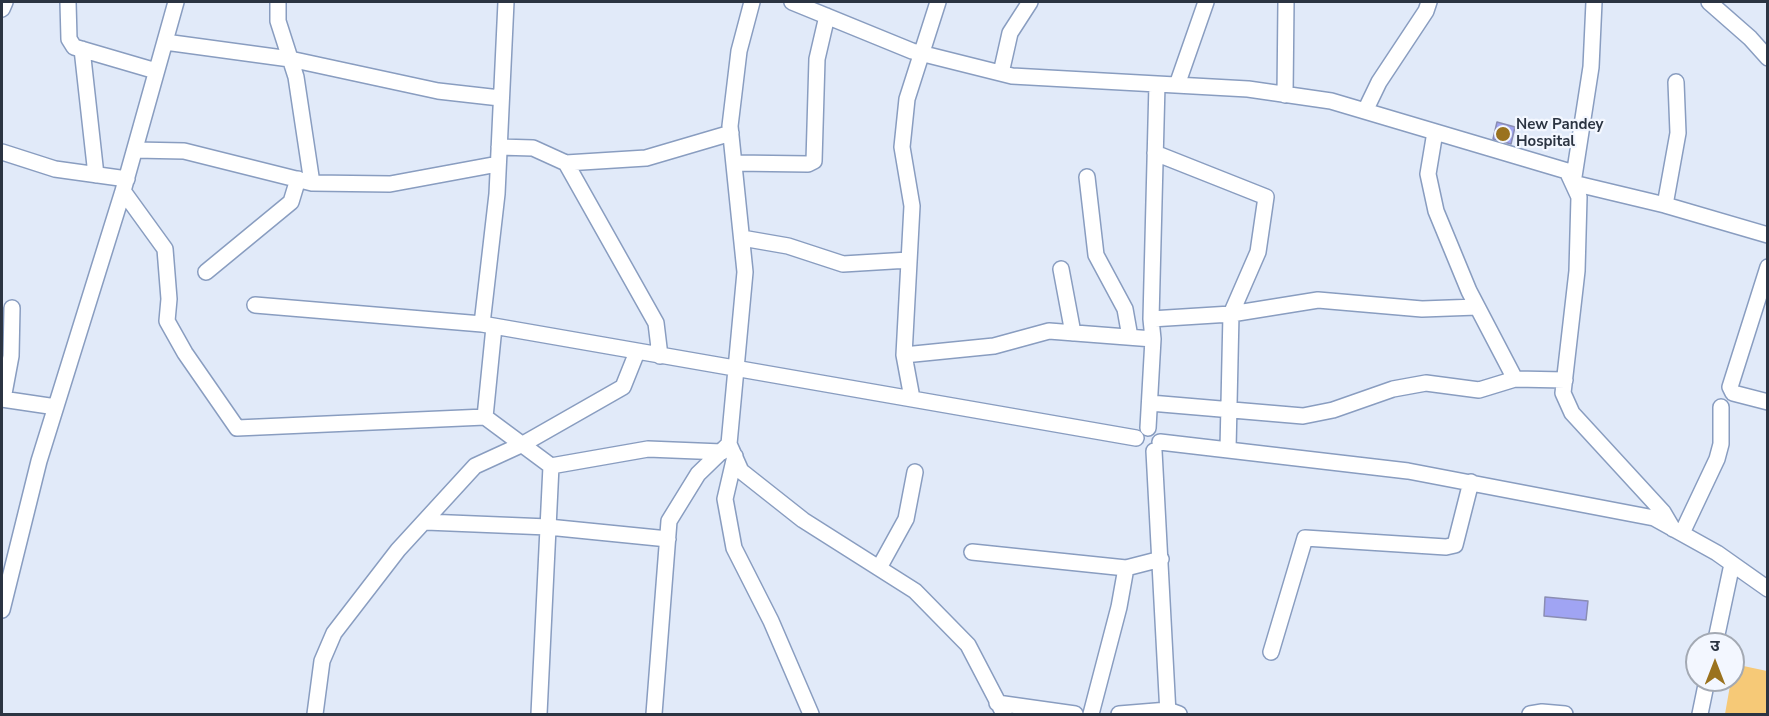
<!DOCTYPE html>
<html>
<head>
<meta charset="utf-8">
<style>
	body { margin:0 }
	#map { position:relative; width:1769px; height:716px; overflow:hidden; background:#e1eaf9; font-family:"Nunito Sans","Noto Sans Devanagari",sans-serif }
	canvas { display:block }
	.frame { position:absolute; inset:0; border:3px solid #2b3442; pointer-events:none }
	.north { position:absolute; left:1685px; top:632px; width:60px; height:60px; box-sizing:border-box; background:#f3f7ff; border:2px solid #a3a9b3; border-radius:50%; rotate:0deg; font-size:16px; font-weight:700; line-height:24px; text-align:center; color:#2b3442 }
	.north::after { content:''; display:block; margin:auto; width:21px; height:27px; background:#9a721e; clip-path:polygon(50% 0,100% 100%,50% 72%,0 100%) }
</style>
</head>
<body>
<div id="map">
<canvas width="1769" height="716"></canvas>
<div class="frame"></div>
<div class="north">उ</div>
</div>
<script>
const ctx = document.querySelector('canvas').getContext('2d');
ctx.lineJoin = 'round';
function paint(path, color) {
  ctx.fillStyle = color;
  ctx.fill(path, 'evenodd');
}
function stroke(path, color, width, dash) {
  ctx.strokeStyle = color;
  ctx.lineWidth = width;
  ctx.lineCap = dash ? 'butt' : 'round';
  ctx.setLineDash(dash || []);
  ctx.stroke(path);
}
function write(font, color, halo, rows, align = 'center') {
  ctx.font = font + ' "Nunito Sans",sans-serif';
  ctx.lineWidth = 4.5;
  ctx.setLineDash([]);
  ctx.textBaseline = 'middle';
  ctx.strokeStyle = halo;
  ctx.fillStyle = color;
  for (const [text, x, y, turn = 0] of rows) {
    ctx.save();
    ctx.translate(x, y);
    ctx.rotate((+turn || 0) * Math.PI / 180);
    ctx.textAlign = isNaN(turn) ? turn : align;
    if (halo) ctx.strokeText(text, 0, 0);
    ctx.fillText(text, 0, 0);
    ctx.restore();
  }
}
paint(new Path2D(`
	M 1734,664 L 1767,671 L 1767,714 L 1725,714 L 1731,680 L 1733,680 Z`), '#f6c977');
const building = new Path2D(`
	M 1497,122 L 1515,127 L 1511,144 L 1493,139 Z
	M 1545,597 L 1588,601 L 1586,620 L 1544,616 Z`);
paint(building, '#a0a4f3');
stroke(building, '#8a8db3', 1.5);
const minor = new Path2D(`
	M 68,2 L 69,39 L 74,47 L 156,71
	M 278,2 L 278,21 L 296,77 L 312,183
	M 506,2 L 497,194 L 482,324 L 1136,438
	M 752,2 L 739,51 L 730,126 L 745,272 L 729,444 L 741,471 L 803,520 L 915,591 L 968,645 L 1004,714
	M 792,2 L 912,51 L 1012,76 L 1248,89 L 1331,101 L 1567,171 L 1579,197 L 1577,271 L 1563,393 L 1572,413 L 1663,512 L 1673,529
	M 1594,2 L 1591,67 L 1573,183 L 1665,205 L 1768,235
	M 1709,2 L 1750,38 L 1768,58
	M 2,9 L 5,2
	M 165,42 L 290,59 L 438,91 L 500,98
	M 82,49 L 96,175
	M 1001,73 L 1010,33 L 1030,2
	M 1177,85 L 1206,2
	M 1285,95 L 1286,2
	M 1365,111 L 1379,82 L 1426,11 L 1429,2
	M 1435,132 L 1428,174 L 1436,211 L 1469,291 L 1515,379
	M 499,147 L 533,148 L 566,163 L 656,323 L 660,356
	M 135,150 L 184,151 L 312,183 L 390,184 L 498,164
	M 2,152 L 55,169 L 127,179
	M 1155,153 L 1266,197 L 1258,252 L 1231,314 L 1228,449
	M 566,163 L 646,158 L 731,133
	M 735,163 L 808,164 L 814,161 L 817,59 L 827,16
	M 1087,177 L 1096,255 L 1125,309 L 1130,337
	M 123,191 L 165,249 L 169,299 L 167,321 L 185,353 L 237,428 L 485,417 L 551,466 L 539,714
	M 1665,205 L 1678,133 L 1676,82
	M 742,238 L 788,246 L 843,264 L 909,260
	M 1768,267 L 1730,387 L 1733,393 L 1768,402
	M 1061,269 L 1073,333
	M 206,272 L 291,202 L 298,179
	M 255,305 L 482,324
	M 1151,319 L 1231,314 L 1318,300 L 1422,309 L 1477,307
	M 904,355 L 994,346 L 1049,331 L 1153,339
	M 912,398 L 904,355 L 912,206 L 902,147 L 907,99 L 938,2
	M 2,399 L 56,407
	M 3,399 L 11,356 L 12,308
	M 1150,403 L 1303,416 L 1333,410 L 1393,389 L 1426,383 L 1479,390 L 1515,379 L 1565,380
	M 485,417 L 494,327
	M 1148,428 L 1153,339 L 1151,319 L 1157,84
	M 1160,442 L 1408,471 L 1654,518 L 1717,553 L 1768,589
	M 1154,451 L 1168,714
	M 735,456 L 725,499 L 734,548 L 771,621 L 811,714
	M 551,466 L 648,449 L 722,452
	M 426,522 L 548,527 L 668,539
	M 1682,533 L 1717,459 L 1721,444 L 1721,407
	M 972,552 L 1126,568
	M 879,568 L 906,519 L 915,472
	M 2,610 L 39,461 L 123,191 L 176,2
	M 1715,644 L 1732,564
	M 1271,652 L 1305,538 L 1446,547 L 1455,545 L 1471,482
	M 997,703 L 1075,714
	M 315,714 L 322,661 L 334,633 L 398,550 L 475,466 L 523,444 L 623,387 L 637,352
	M 654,714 L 669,521 L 698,474 L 729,444
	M 1091,714 L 1119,607 L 1126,568 L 1161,559
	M 1119,714 L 1168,710 L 1179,714
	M 1530,714 L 1542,712 L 1565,714
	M 1700,714 L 1707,680`);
stroke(minor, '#899dc0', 18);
stroke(minor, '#fff', 15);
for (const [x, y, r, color] of [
	[1503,134,8,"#9a721e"]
]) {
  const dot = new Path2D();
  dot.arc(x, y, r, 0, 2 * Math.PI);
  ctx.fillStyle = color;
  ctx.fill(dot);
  stroke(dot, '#f3f7ff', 2);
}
write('bold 15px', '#2b3442', '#f3f7ff', [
	["New Pandey",1516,125],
	["Hospital",1516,142]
], 'left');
</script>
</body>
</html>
